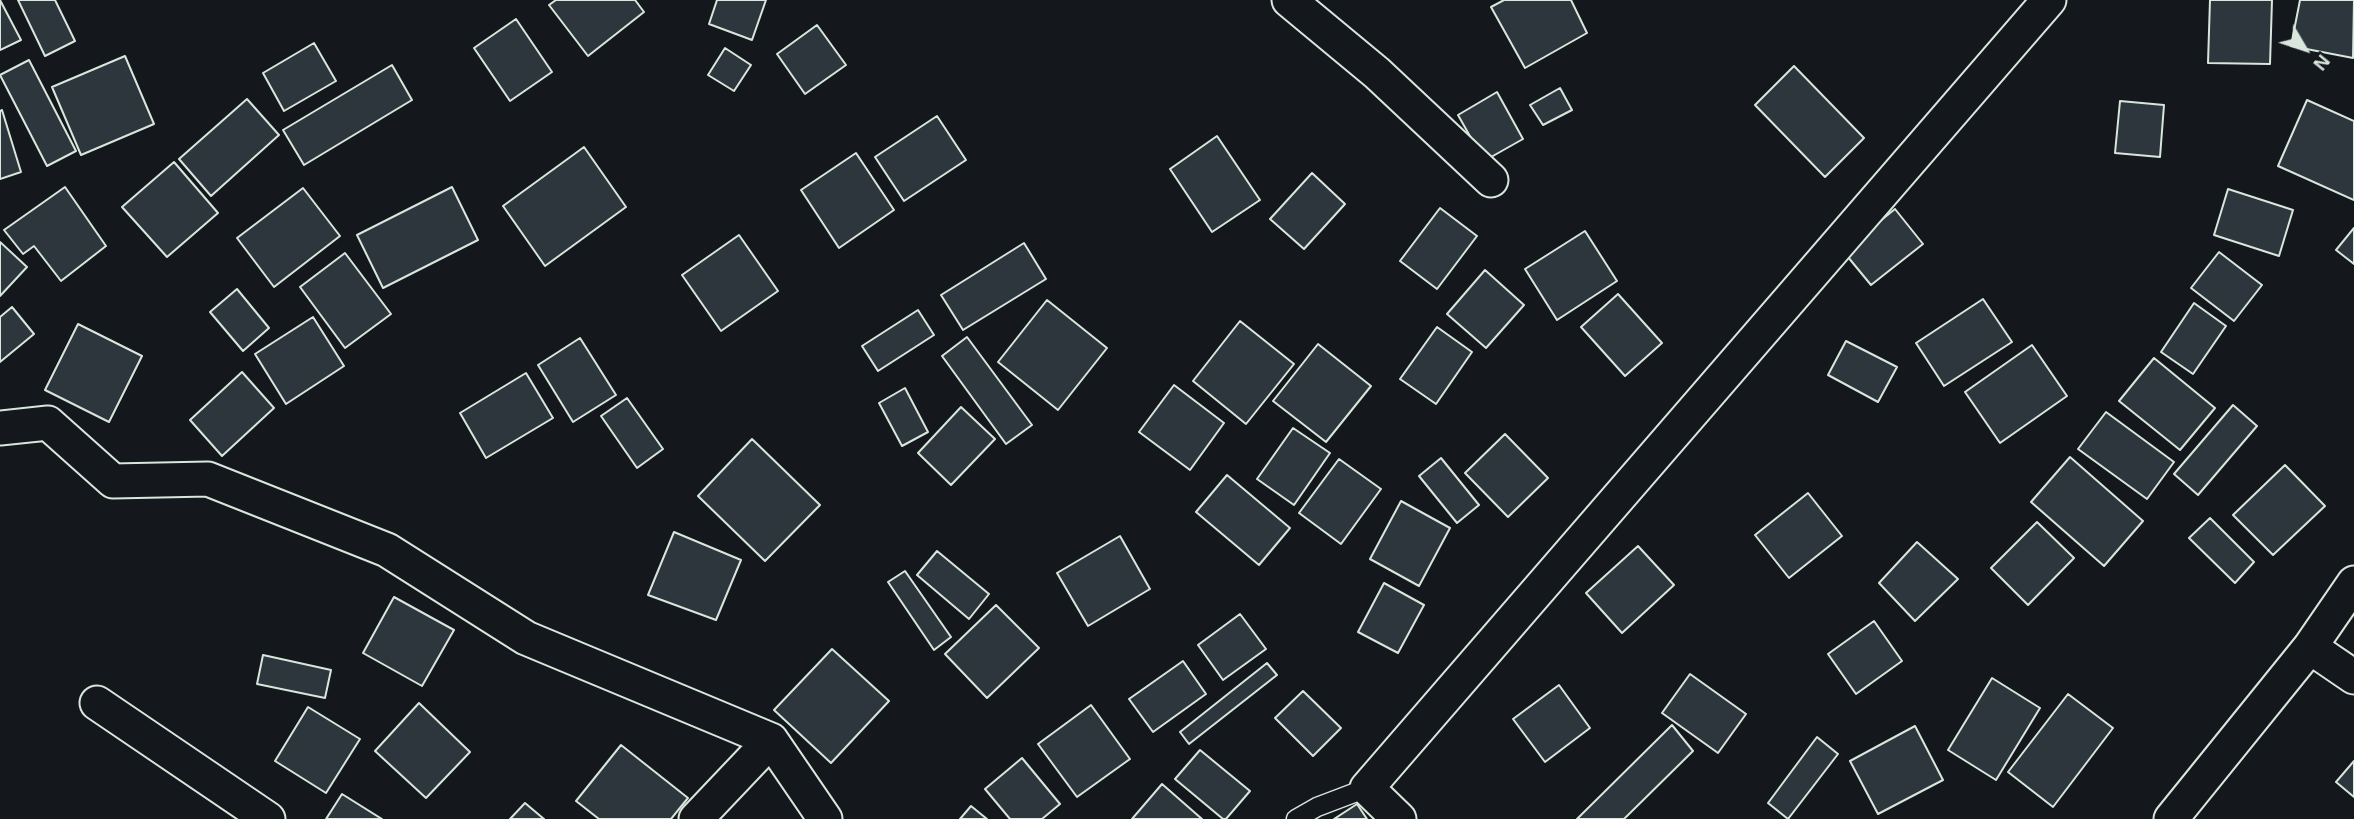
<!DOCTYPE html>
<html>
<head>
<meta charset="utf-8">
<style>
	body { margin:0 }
	#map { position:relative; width:2354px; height:819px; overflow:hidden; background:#14181c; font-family:Helvetica,sans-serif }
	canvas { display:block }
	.north { position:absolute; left:2270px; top:14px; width:70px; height:70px; -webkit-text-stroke:5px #14181c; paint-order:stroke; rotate:129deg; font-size:19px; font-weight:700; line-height:28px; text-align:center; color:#d8e6dc }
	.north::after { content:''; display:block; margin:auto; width:24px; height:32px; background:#d8e6dc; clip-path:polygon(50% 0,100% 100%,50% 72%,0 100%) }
</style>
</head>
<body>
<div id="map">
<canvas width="2354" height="819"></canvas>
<div class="north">N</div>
</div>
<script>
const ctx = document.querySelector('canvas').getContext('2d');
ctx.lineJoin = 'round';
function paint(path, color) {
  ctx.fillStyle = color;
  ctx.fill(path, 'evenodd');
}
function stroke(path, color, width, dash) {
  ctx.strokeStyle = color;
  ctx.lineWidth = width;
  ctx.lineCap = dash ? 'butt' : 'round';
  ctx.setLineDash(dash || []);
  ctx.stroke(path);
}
const building = new Path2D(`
	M 0,0 L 21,40 L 0,50 Z
	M 18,0 L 55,0 L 75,41 L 45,56 Z
	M 556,0 L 635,0 L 644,12 L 588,56 L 549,5 Z
	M 717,0 L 766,0 L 752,40 L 709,24 Z
	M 1504,0 L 1571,0 L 1587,33 L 1525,68 L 1491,7 Z
	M 2210,0 L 2272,0 L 2270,64 L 2208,63 Z
	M 2300,0 L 2354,0 L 2353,58 L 2291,46 Z
	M 516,19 L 552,72 L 510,101 L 474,48 Z
	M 817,25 L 846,65 L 805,94 L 777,54 Z
	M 314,43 L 336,81 L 284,111 L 263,73 Z
	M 725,48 L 751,65 L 734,91 L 708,75 Z
	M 125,56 L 154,124 L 81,155 L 52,87 Z
	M 29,60 L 76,151 L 47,166 L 0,75 Z
	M 392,65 L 412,100 L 304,165 L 283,130 Z
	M 1794,66 L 1864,138 L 1825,177 L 1755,105 Z
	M 1560,88 L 1572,110 L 1543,125 L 1530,105 Z
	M 1497,92 L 1523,139 L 1484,161 L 1458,115 Z
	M 247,99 L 279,135 L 211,196 L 179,159 Z
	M 2307,100 L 2354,121 L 2354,200 L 2278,166 Z
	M 2120,101 L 2164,105 L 2160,157 L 2115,153 Z
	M 2,110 L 21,172 L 0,179 L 0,111 Z
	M 937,116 L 966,160 L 904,201 L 875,157 Z
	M 1217,136 L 1260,200 L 1212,232 L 1170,169 Z
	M 584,147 L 626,207 L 545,266 L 503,206 Z
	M 856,153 L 894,210 L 839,248 L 801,190 Z
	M 174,162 L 218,213 L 167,257 L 122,207 Z
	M 1312,173 L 1345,204 L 1304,249 L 1270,219 Z
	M 65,187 L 106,246 L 61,281 L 34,246 L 23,254 L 4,230 Z
	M 452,187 L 478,240 L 383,288 L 357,235 Z
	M 303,188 L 340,236 L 274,287 L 237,238 Z
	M 2228,189 L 2293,210 L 2279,256 L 2214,235 Z
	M 1440,208 L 1477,236 L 1437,289 L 1400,261 Z
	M 1895,209 L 1923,244 L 1871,285 L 1843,251 Z
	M 2354,228 L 2354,264 L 2336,250 Z
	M 1585,231 L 1617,281 L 1557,320 L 1525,269 Z
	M 739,235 L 778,291 L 721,331 L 682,275 Z
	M 0,242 L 27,267 L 0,296 Z
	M 1024,243 L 1046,279 L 963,330 L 941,295 Z
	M 2219,252 L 2262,285 L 2234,321 L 2191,288 Z
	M 345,253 L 391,314 L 345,348 L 300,287 Z
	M 1485,270 L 1524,305 L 1486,348 L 1447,314 Z
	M 237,289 L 269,328 L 243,351 L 210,312 Z
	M 1618,294 L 1662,343 L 1625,376 L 1581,327 Z
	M 1983,299 L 2012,342 L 1944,386 L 1916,343 Z
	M 1047,300 L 1107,348 L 1058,410 L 998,362 Z
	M 2194,303 L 2226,326 L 2193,374 L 2161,352 Z
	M 12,307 L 34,334 L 0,362 L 0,317 Z
	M 918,310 L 934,335 L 878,371 L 862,346 Z
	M 313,317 L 344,366 L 286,404 L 255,354 Z
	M 1240,321 L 1294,364 L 1246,424 L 1193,381 Z
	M 78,324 L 142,356 L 109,422 L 45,390 Z
	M 1437,327 L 1472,352 L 1436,404 L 1400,379 Z
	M 967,337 L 1032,425 L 1006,444 L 942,356 Z
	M 580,338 L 616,395 L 573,422 L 538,365 Z
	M 1846,341 L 1897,367 L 1878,402 L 1828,375 Z
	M 1318,344 L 1371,386 L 1326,442 L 1273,401 Z
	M 2032,345 L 2067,396 L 2000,443 L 1965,392 Z
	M 2154,358 L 2215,408 L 2180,450 L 2119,401 Z
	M 242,372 L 274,408 L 222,456 L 190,420 Z
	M 526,373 L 553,418 L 486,458 L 460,413 Z
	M 1174,385 L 1224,423 L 1190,470 L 1139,432 Z
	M 905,388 L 928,432 L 902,446 L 879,403 Z
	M 627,398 L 663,449 L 637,468 L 601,416 Z
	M 2233,405 L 2257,426 L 2198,495 L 2174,474 Z
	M 961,407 L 995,439 L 951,485 L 918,453 Z
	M 2106,412 L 2174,462 L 2147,499 L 2078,449 Z
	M 1293,428 L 1330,453 L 1294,505 L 1257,479 Z
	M 1505,434 L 1548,478 L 1508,517 L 1465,473 Z
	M 752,439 L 820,505 L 765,561 L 698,496 Z
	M 2070,457 L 2143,521 L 2104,566 L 2031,502 Z
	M 1441,458 L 1479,505 L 1457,523 L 1419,476 Z
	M 1339,459 L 1381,489 L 1341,544 L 1299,513 Z
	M 2285,465 L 2325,506 L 2273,555 L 2233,515 Z
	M 1227,475 L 1290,528 L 1259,565 L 1196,512 Z
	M 1808,493 L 1842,536 L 1789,578 L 1755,535 Z
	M 1401,501 L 1450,528 L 1419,586 L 1370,559 Z
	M 2210,518 L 2254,562 L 2235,583 L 2189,538 Z
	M 2037,522 L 2074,558 L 2028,605 L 1991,568 Z
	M 674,532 L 741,560 L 716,620 L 648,595 Z
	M 1120,536 L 1150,589 L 1088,626 L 1057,573 Z
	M 1917,542 L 1958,579 L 1915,621 L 1879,583 Z
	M 1638,546 L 1674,585 L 1622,633 L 1586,593 Z
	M 937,551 L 989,594 L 969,619 L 917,575 Z
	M 905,571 L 951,637 L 934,650 L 888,582 Z
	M 1384,583 L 1424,605 L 1398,653 L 1358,632 Z
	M 394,597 L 454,630 L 422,686 L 363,653 Z
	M 996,605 L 1039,648 L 987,698 L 945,654 Z
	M 1240,614 L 1266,649 L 1223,680 L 1198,645 Z
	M 1874,621 L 1902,661 L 1856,694 L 1828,654 Z
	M 832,649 L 889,701 L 831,763 L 774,710 Z
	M 263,655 L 331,670 L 325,698 L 257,684 Z
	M 1183,661 L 1206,694 L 1153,732 L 1129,699 Z
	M 1267,663 L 1277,675 L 1189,744 L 1180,732 Z
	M 1690,674 L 1746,714 L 1718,753 L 1662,713 Z
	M 1992,678 L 2040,708 L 1996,780 L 1948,750 Z
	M 1559,685 L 1590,728 L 1545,762 L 1513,719 Z
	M 1303,691 L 1341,728 L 1313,756 L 1275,718 Z
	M 2068,694 L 2113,728 L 2053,807 L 2008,772 Z
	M 419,703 L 470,752 L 426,798 L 375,751 Z
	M 1091,705 L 1130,759 L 1077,797 L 1038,744 Z
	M 308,707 L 360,739 L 326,793 L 275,761 Z
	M 1672,725 L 1693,751 L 1624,819 L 1577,819 Z
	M 1915,726 L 1943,780 L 1878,814 L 1850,761 Z
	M 1817,737 L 1838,754 L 1788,819 L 1768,803 Z
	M 621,745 L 688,798 L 671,819 L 599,819 L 576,801 Z
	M 1200,750 L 1250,791 L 1226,819 L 1223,819 L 1175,779 Z
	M 1022,758 L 1060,804 L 1042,819 L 1010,819 L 985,789 Z
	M 2354,761 L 2354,797 L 2336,782 Z
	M 1162,784 L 1202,819 L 1132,819 Z
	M 342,794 L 382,819 L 326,819 Z
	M 525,803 L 544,819 L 510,819 Z
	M 1357,804 L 1367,819 L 1334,819 Z
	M 971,806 L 987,819 L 960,819 Z`);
paint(building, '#2c363c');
stroke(building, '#d8e6dc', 2);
const lane = new Path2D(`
	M 1296,819 L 1317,807 L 1367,788`);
const street = new Path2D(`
	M 1289,0 L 1377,73 L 1491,180
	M 0,428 L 48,423 L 113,481 L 208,479 L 387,550 L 526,638 L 771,740 L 825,819
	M 2310,647 L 2354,677
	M 97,703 L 268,819
	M 696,819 L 771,740
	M 1399,819 L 1367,788 L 2049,0
	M 2171,819 L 2310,647 L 2354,583`);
stroke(lane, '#d8e6dc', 21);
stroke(street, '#d8e6dc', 37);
stroke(lane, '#14181c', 18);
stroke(street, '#14181c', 33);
</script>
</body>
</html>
